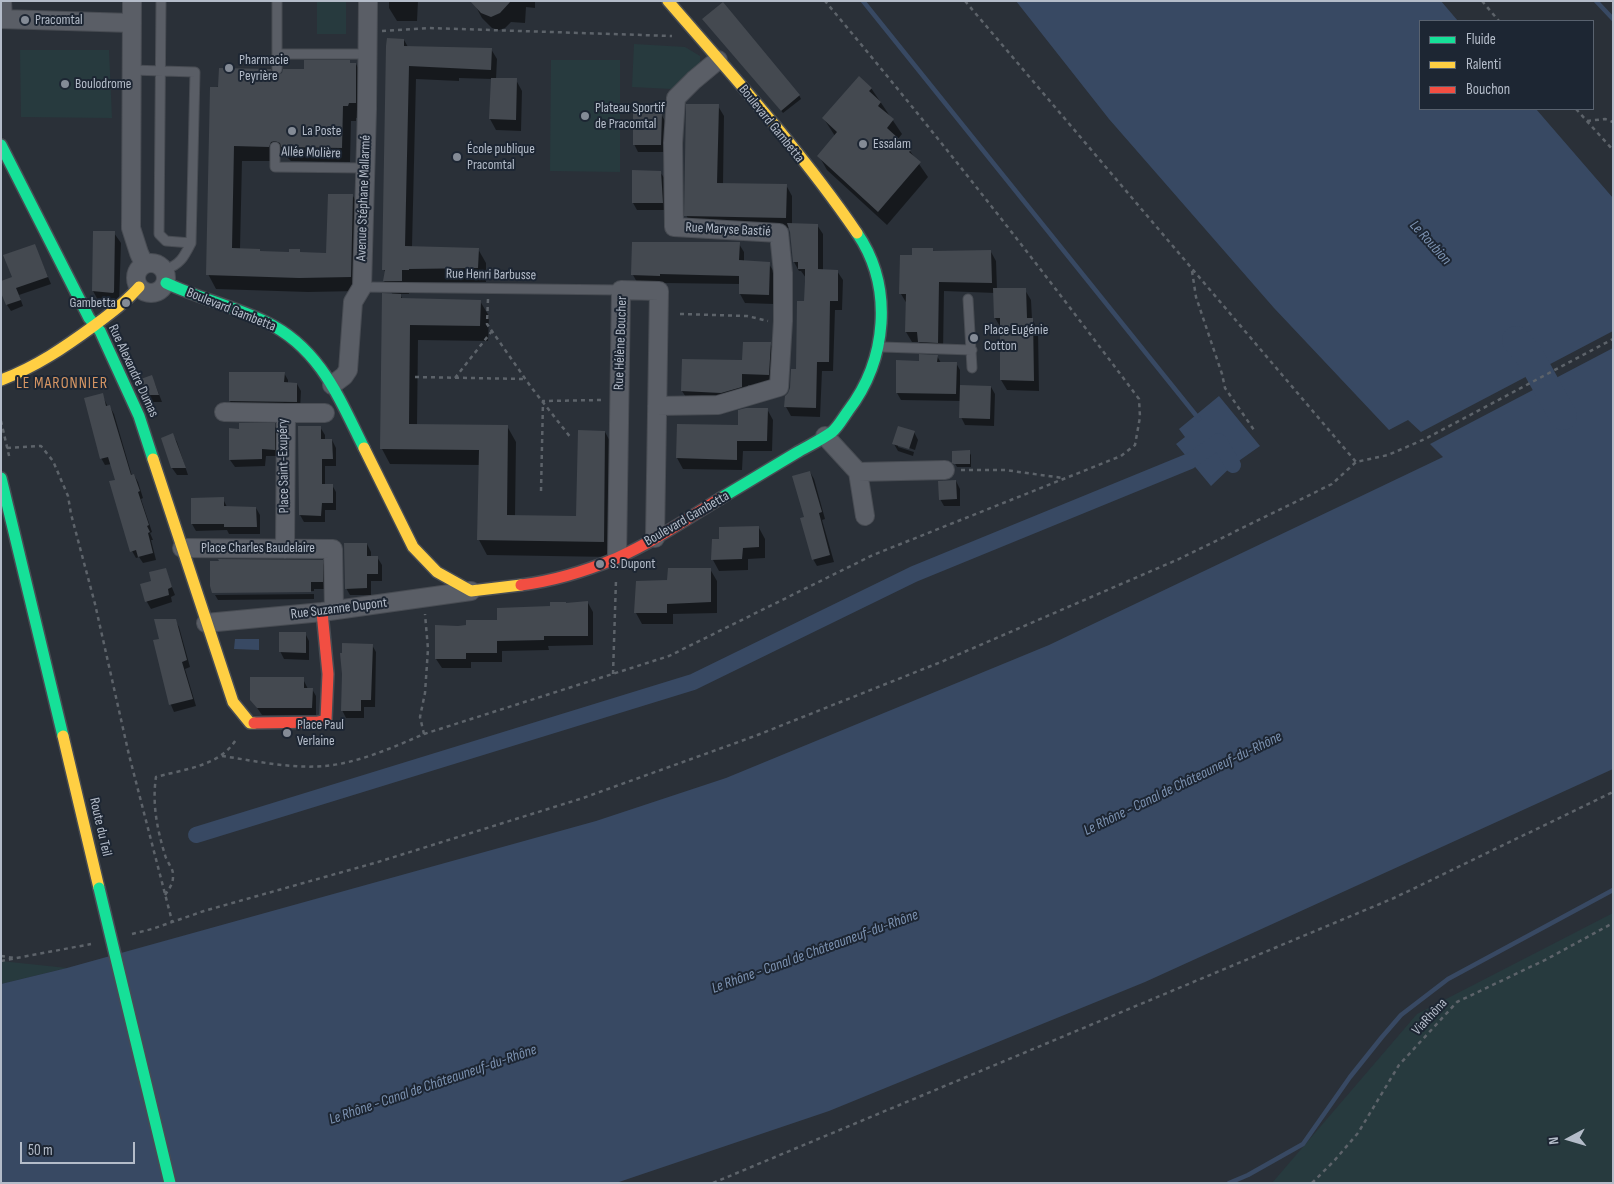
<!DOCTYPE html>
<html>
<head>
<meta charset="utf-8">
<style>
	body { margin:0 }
	#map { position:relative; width:1614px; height:1184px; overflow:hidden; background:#2a3038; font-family:"Sofia Sans Condensed",sans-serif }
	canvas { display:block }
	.frame { position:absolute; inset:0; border:2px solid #b4bcc9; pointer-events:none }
	.legend { position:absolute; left:1419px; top:20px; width:175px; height:90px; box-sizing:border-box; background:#1d2633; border:1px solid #59626f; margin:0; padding:6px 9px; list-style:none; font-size:15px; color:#b4bcc9 }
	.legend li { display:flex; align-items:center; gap:10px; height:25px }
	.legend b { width:25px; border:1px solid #59626f }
	.north { position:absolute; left:1544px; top:1114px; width:50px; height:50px; -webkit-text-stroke:4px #1d2633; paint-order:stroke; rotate:264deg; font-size:14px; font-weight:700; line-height:20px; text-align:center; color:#b4bcc9 }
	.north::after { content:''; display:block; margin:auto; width:18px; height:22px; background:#b4bcc9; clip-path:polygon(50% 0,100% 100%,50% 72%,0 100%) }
	.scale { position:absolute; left:20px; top:1142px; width:115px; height:22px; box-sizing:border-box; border:2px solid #b4bcc9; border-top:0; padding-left:6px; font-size:15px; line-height:18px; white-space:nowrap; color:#b4bcc9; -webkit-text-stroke:4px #1d2633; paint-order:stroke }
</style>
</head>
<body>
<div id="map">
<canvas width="1614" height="1184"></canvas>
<div class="frame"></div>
<ul class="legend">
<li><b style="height:6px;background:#16e098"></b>Fluide</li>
<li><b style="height:6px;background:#ffcf43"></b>Ralenti</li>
<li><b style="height:6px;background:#f24e42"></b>Bouchon</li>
</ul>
<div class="north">N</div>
<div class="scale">50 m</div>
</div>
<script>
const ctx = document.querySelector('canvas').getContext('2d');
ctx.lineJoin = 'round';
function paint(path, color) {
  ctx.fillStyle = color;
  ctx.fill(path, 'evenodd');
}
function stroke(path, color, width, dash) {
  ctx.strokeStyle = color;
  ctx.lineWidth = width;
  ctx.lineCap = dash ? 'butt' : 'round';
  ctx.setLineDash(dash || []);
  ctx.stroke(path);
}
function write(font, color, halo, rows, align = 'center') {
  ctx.font = font + ' "Sofia Sans Condensed",sans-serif';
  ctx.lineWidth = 4;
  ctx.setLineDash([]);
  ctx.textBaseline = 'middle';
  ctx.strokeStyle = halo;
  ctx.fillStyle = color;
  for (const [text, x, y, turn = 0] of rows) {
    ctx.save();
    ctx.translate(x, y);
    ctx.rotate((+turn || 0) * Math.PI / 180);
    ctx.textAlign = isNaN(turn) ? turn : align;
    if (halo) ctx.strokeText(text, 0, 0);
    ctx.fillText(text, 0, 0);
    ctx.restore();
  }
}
paint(new Path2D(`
	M 317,1 L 346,1 L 346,34 L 317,34 Z
	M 634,44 L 685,47 L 700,56 L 700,65 L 672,89 L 632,87 Z
	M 20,50 L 109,50 L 112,118 L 21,117 Z
	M 551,60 L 620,60 L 620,172 L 550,171 Z
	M 1613,913 L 1613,1183 L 1272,1183 L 1417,1014 Z
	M 1,961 L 67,968 L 1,984 Z`), '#273a3e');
paint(new Path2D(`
	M 1016,1 L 1441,1 L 1458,21 L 1420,21 L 1420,109 L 1536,109 L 1613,198 L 1613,331 L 1421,432 L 1408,420 L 1389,430 L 1274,308 L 1109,119 Z
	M 1613,348 L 1613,769 L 1145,982 L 829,1111 L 616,1183 L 1,1183 L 1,984 L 67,968 L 596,821 L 726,778 L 1049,645 L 1443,457 L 1430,444 Z
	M 1219,396 L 1260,446 L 1233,465 L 1211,486 L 1176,444 L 1185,437 L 1179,429 Z
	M 235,639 L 259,639 L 259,650 L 234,649 Z`), '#384963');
paint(new Path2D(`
	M 389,1 L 418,1 L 417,21 L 397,21 L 389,8 Z
	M 476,1 L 535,1 L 535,8 L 526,7 L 525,23 L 511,22 L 505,28 L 499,30 L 492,28 L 482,18 L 475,5 Z
	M 706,22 L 799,95 L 801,99 L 783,113 Z
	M 404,40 L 408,47 L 491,49 L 497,59 L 496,79 L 516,80 L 522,91 L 521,131 L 496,130 L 490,119 L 492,79 L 459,78 L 459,81 L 416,79 L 412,247 L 478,249 L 486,263 L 486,282 L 409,283 L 409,294 L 400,294 L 403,300 L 480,301 L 489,316 L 488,341 L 418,340 L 417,425 L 507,426 L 516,442 L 515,516 L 578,517 L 605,432 L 613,447 L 612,557 L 487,555 L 479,540 L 480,465 L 390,464 L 382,449 L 393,295 L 384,281 L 386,273 L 384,270 Z
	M 349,62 L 351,64 L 356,64 L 364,79 L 364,118 L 356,118 L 356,121 L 351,121 L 350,162 L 291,161 L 285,155 L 280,156 L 277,161 L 242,161 L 240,249 L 261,253 L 290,253 L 299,251 L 301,253 L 327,254 L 353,196 L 361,210 L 359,291 L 308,292 L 216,289 L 208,274 L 211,88 Z
	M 871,88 L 902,134 L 898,139 L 910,151 L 928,177 L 887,225 L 827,170 L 819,156 L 835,136 L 824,119 Z
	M 718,106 L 724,116 L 723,184 L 786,185 L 792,196 L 792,225 L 817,225 L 823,234 L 823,271 L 837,271 L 843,280 L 842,310 L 835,310 L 833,371 L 822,371 L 820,417 L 791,416 L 786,407 L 797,370 L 805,302 L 806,278 L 801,271 L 799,271 L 794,262 L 790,228 L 692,226 L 686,215 Z
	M 661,114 L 665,121 L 665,152 L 638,152 L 634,144 Z
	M 660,172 L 665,179 L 666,210 L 637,210 L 633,203 Z
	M 94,232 L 114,233 L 121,243 L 119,304 L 99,302 L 93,291 Z
	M 739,244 L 744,252 L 744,262 L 769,264 L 774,272 L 773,304 L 745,303 L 740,294 L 740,284 L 664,283 L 664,285 L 638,284 L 633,275 Z
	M 35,246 L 51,284 L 19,295 L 23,306 L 11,311 L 7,305 L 14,278 Z
	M 932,249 L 934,252 L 991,252 L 996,261 L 997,289 L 1025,290 L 1031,300 L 1032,319 L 1038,330 L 1039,391 L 1007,390 L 1001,380 L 1001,328 L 995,318 L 995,293 L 944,291 L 943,352 L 925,352 L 919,342 L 912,342 L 906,332 L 907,304 L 901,294 L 913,256 Z
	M 770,343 L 777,355 L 775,386 L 748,385 L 747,398 L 689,402 L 682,391 L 743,361 Z
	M 937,356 L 941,363 L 956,363 L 960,370 L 960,386 L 991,387 L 995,394 L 994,426 L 965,425 L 961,417 L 961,401 L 901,400 L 897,393 Z
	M 230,373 L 284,373 L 288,380 L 288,384 L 297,384 L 301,391 L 300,409 L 234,408 L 230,401 Z
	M 151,377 L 155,384 L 162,402 L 151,402 L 146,395 Z
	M 102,395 L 108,407 L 110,407 L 114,414 L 132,476 L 134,475 L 138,482 L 143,498 L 141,499 L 152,532 L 150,533 L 153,540 L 151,540 L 156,560 L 143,563 L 139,557 L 136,558 L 132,551 L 112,464 L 105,465 L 101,458 Z
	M 767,409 L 773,420 L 772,451 L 743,451 L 742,470 L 683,469 L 677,458 L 678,425 L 739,426 Z
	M 274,425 L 278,432 L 278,456 L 266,456 L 265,466 L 235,467 L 230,460 L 241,430 Z
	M 320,427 L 325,435 L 325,440 L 332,440 L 336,448 L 336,466 L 325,466 L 325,485 L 332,485 L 336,492 L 336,510 L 325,510 L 325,522 L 304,522 L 300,515 Z
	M 914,432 L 918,440 L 915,450 L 898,444 L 898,447 L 914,452 L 913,456 L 898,451 L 894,444 Z
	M 173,435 L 177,442 L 188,475 L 177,475 L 172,468 Z
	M 969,452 L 971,455 L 971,467 L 957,467 L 954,462 Z
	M 810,472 L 814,479 L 825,519 L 822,520 L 834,562 L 817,566 L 813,559 L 805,518 Z
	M 956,481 L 960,489 L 960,506 L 944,506 L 940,499 Z
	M 223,499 L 227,507 L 256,508 L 260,515 L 260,534 L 229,534 L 227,530 L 196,531 L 192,524 Z
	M 759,528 L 765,539 L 765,558 L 748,559 L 748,570 L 719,571 L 713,560 L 720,540 Z
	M 367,544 L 371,552 L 371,557 L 377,557 L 382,565 L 382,581 L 371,581 L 371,595 L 350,595 L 346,588 Z
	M 322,561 L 326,568 L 326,589 L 314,589 L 314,591 L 213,592 Z
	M 710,569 L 717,581 L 717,613 L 673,614 L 673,624 L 642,624 L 636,613 L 637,582 L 669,581 Z
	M 165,570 L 175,595 L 171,597 L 172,602 L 151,609 L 147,602 L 142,585 L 152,582 Z
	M 314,594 L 314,599 L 218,600 L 215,595 Z
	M 588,603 L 593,612 L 593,645 L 548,646 L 549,650 L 502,651 L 502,662 L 471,662 L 471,668 L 442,668 L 436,659 L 458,628 L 498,621 L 566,604 Z
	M 175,620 L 179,627 L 190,667 L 185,669 L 196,706 L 174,712 L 171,705 L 154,641 L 161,640 Z
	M 305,633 L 309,641 L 309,660 L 284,659 L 280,651 Z
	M 372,645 L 376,652 L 375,707 L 364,707 L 364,718 L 346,718 L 342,710 Z
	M 303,679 L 308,689 L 312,689 L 316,696 L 316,715 L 262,715 L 251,699 Z`), '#0007');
stroke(new Path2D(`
	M 863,1 L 1199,419
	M 1596,1 L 1613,19
	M 1229,1183 L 1248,1175 L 1303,1144 L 1350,1077 L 1382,1037 L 1401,1015 L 1448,979 L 1613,890`), '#384963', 4.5);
stroke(new Path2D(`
	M 196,835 L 693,682 L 914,574 L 1190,461 L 1219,441 L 1233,465`), '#384963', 16);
stroke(new Path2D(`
	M 1516,340 L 1531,358 L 1563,416`), '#384963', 28);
paint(new Path2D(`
	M 470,1 L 511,1 L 500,13 L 491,17 L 481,13 Z
	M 723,2 L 800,95 L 781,111 L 702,19 Z
	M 387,38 L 404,39 L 404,46 L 492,48 L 491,70 L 409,66 L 405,246 L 479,248 L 478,268 L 409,269 L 409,270 L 402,270 L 402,281 L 383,281 L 385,270 L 382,270 L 386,46 Z
	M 304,60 L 350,60 L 350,63 L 356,63 L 356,103 L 349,103 L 348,106 L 343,106 L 342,148 L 281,147 L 280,143 L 275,141 L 271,142 L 269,147 L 234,146 L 232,248 L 260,249 L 260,251 L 289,252 L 289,249 L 300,249 L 300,252 L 326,253 L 328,194 L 353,194 L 351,277 L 299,278 L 206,275 L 210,87 L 218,87 L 219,68 L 271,69 L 273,74 L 277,75 L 282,73 L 283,69 L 304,69 Z
	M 859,76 L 872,88 L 869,91 L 881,102 L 878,106 L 894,119 L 887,128 L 911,150 L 909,152 L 921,162 L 878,212 L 817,156 L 837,132 L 822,118 Z
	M 491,78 L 517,78 L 516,120 L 489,119 Z
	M 686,104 L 719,104 L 717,183 L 787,184 L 786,218 L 684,216 Z
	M 633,112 L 662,113 L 661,145 L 633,145 Z
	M 632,170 L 661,171 L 663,203 L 632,203 Z
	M 787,223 L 818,224 L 818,269 L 838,270 L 838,301 L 830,301 L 829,362 L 817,362 L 816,408 L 784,407 L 785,396 L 788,393 L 790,388 L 791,369 L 796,369 L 797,301 L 804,301 L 805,281 L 805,269 L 798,269 L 798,262 L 793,262 L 790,232 Z
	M 93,231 L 115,231 L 114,292 L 113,293 L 92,291 Z
	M 632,242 L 740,242 L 739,260 L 770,262 L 769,295 L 739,294 L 739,276 L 660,274 L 660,276 L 631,275 Z
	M 35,244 L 48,277 L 16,288 L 21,300 L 6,305 L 1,293 L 1,281 L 12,277 L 3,255 Z
	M 912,248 L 933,248 L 933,251 L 991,250 L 992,283 L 939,282 L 938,343 L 918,342 L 917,332 L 905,332 L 906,294 L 899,294 L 900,255 L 912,255 Z
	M 993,288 L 1026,288 L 1027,318 L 1033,318 L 1034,381 L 1000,380 L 1000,318 L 994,318 Z
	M 382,293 L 401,294 L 401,298 L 481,300 L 480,326 L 410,325 L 409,424 L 508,425 L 507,515 L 576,516 L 578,430 L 605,431 L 604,542 L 477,540 L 479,450 L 380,449 Z
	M 743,342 L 771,342 L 769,375 L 742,374 L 742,387 L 721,393 L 681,391 L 682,359 L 742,360 Z
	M 919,354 L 938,355 L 937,362 L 957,362 L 956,394 L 896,393 L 896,360 L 919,361 Z
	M 229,372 L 285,372 L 284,382 L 297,383 L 297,402 L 229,401 Z
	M 152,375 L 159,395 L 145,395 L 138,380 Z
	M 960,385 L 991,386 L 990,419 L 959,418 Z
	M 103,393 L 106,406 L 110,405 L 131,475 L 134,474 L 140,491 L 138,492 L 149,525 L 147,526 L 150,532 L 148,533 L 153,553 L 138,557 L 136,550 L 130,552 L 109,481 L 115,480 L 108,457 L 100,459 L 84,398 Z
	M 746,408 L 768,408 L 767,441 L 737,441 L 737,460 L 676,458 L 677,424 L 738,425 L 738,410 Z
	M 239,423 L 275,423 L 275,450 L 262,449 L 262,459 L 229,460 L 229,428 L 239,429 Z
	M 298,426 L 321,426 L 321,439 L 332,439 L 333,459 L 322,459 L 322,484 L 333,484 L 333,503 L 322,503 L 321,516 L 299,515 Z
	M 898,426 L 915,431 L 909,449 L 892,444 Z
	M 173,433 L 186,468 L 171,468 L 161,438 Z
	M 970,450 L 970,464 L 954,464 L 952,463 L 952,451 Z
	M 810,471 L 822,512 L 819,513 L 830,555 L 812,560 L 800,518 L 804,517 L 792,476 Z
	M 956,480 L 957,499 L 939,500 L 938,481 Z
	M 224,497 L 224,506 L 256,507 L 257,527 L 224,527 L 224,524 L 191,524 L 191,498 Z
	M 759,526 L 759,547 L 743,548 L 742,559 L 711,560 L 712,539 L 719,539 L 719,527 Z
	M 344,543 L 367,543 L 367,556 L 378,556 L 378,574 L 367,574 L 367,588 L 345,589 Z
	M 218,559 L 323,560 L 323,582 L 311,582 L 311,592 L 212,593 L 210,586 L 210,561 L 219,561 Z
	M 166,568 L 172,587 L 168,589 L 169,595 L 145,602 L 140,584 L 151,581 L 149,572 Z
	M 668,568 L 711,568 L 711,602 L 667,604 L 667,613 L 634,613 L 636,581 L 667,580 Z
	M 588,601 L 588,636 L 544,636 L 544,640 L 497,641 L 497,653 L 466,653 L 466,659 L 435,659 L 435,625 L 458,626 L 466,625 L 466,620 L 497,620 L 497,608 L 550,606 L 550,602 L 566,602 L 566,603 Z
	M 154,619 L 176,619 L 187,660 L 182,662 L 193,699 L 169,705 L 153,640 L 159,639 Z
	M 279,632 L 306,632 L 306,653 L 279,652 Z
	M 342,643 L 373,644 L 371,700 L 361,700 L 361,711 L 341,711 L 342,674 L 340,653 L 342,653 Z
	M 250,677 L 304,677 L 304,688 L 313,688 L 312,708 L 257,708 L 250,700 Z`), '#444950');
const lane = new Path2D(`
	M 161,1 L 159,234 L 166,241 L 191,243
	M 277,54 L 367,54
	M 277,69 L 277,1
	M 131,70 L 195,72 L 191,243 C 184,257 180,265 164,270
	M 275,147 L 275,167 L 366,168
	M 362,287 L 621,290
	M 968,299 L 972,368
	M 882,347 L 972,350`);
const street = new Path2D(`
	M 2,1 L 3,19
	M 132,1 L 131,228 L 139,253 L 144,264
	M 1,19 L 132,23
	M136 278a15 15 0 1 1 30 0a15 15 0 1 1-30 0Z
	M 332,385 L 344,376 L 348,370 L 353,302 L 362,287 L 367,109 L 368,1
	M 657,406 L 718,405 L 779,387 L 783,321 L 783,273 L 779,233 L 674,227 L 673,143 L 676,98 L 694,80 L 718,60
	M 224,412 L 286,413 L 285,549
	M 286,413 L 325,413
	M 825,436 L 858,472 L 865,516
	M 858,472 L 945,470
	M 182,548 L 333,549 L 334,610
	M 617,558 L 621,290 L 659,291 L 655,538
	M 206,623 L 322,612 L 471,591`);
const fast = new Path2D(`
	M 1,145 L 89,318 L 100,331 L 139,416 L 153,459
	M 166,283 C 198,298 233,306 266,322 C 320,348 339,398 364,448
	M 1,478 L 63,736
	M 721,498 C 746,483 771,468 796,453 C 808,446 821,440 832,432 C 838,427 843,418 848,411 C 887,360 894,287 857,233`);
const slow = new Path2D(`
	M 668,1 C 733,76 801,151 857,233
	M 1,380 C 36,367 65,347 95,325 C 111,313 126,302 139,287
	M 364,448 L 413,547 L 437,572 L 471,591 L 521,585
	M 153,459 L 233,702 L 250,723 L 254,723
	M 63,736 L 99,888`);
const jam = new Path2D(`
	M 521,585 C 553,581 586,571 617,558 C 653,542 687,519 721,498
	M 254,723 L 318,722 L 326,720 L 328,674 L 322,612`);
stroke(lane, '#484c53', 11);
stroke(street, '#484c53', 20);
stroke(fast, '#484c53', 14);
stroke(slow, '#484c53', 14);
stroke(jam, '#484c53', 14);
stroke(new Path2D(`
	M 965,1 L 1356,462 L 1388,455 L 1425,439 L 1613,339
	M 1482,1 L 1499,21
	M 382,31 L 429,28 L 672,36
	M 1576,109 L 1613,150
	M 1587,121 L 1605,119 L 1613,122
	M 1192,271 L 1196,297 L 1222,374 L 1225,388 L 1254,430
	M 488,299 L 487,324 L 531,387 L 571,438
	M 680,314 L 747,316 L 768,321
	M 415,377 L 525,379
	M 455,378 L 492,331
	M 1,421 L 10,460
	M 7,448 L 41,446 L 53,461 L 68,496 L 71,514 L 95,604 L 129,755 L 172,921
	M 961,470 L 1005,470 L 1063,478
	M 541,491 L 543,401 L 603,400
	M 613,674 L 616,580
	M 424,734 L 420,717 L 425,693 L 428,649 L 425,614
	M 222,756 C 256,761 291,769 325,766 C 358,763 394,747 424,734 L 669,656 L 873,555 L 1121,456 L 1135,445 L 1140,417 L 1139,399 C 1038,264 934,131 825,1
	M 165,895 C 169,889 173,884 173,877 C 174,868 167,863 165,855 C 157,829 152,803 156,777 C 185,769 221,766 237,738
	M 132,934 L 152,929 L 204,911 L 378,862 L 503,823 L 583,798 L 755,736 L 941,662 L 1179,559 L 1332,484 L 1356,462
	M 1,956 L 14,958
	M 1,961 L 91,944
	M 713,1183 L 1394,898 L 1613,792
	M 1312,1183 L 1334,1161 L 1358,1133 L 1399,1065 L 1457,1002 L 1547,959 L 1613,923`), '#5d636a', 2.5, [4, 4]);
stroke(lane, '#5a5e66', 9);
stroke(street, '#5a5e66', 18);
stroke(fast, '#16e098', 11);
stroke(slow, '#ffcf43', 11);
stroke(jam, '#f24e42', 11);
const fastBridge = new Path2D(`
	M 99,888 L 170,1183`);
stroke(fastBridge, '#484c55', 14, []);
stroke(fastBridge, '#16e098', 11);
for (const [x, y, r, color] of [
	[25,20,5,"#848b96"],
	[229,68,5,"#848b96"],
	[65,84,5,"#848b96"],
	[585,116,5,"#848b96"],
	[292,131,5,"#848b96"],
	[863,144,5,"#848b96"],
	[457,157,5,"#848b96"],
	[126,303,5,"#848b96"],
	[974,338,5,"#848b96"],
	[600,564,5,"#848b96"],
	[287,733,5,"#848b96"]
]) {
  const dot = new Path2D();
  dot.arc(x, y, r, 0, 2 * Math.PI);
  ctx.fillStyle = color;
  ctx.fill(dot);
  stroke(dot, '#1d2633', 2);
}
write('14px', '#b4bcc9', '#1d2633', [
	["Pracomtal",35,20],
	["Pharmacie",239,60],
	["Peyrière",239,76],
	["Boulodrome",75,84],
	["Plateau Sportif",595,108],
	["de Pracomtal",595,124],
	["La Poste",302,131],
	["Essalam",873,144],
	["École publique",467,149],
	["Pracomtal",467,165],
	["Gambetta",116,303,"right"],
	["Place Eugénie",984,330],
	["Cotton",984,346],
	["S. Dupont",610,564],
	["Place Paul",297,725],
	["Verlaine",297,741]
], 'left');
write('14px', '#b4bcc9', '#1d2633', [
	["Boulevard Gambetta",771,124,51],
	["Allée Molière",311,153,2],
	["Avenue Stéphane Mallarmé",364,198,-88],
	["Rue Maryse Bastié",728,230,3],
	["Rue Henri Barbusse",491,275,1],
	["Boulevard Gambetta",231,310,22],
	["Rue Hélène Boucher",621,343,-88],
	["Rue Alexandre Dumas",133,371,65],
	["Place Saint-Exupéry",284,466,-91],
	["Boulevard Gambetta",687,519,-30],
	["Place Charles Baudelaire",258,548],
	["Rue Suzanne Dupont",339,609,-7],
	["Route du Teil",100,827,77],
	["ViaRhôna",1430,1017,-47]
]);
write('italic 15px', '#7c92b1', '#1d2633', [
	["Le Roubion",1430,243,48],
	["Le Rhône - Canal de Châteauneuf-du-Rhône",1183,784,-26],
	["Le Rhône - Canal de Châteauneuf-du-Rhône",815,952,-20],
	["Le Rhône - Canal de Châteauneuf-du-Rhône",433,1085,-19]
]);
ctx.letterSpacing = '1px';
write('16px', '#d59563', '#1d2633', [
	["LE MARONNIER",62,384]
]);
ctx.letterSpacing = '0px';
</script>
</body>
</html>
